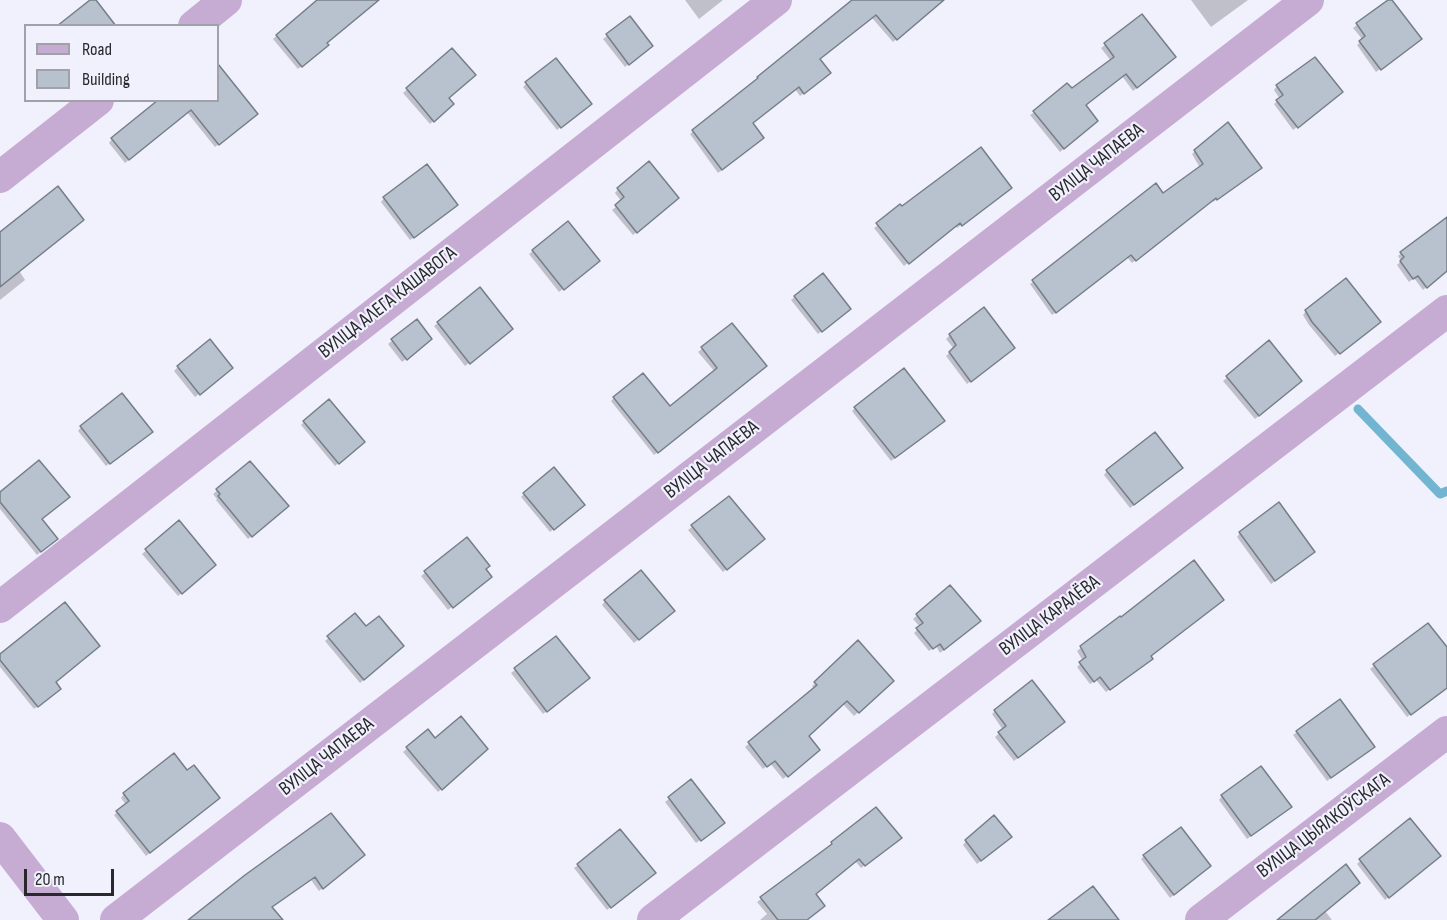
<!DOCTYPE html>
<html>
<head>
<meta charset="utf-8">
<style>
	body { margin:0 }
	#map { position:relative; width:1447px; height:920px; overflow:hidden; background:#f1f1fd; font-family:"Sofia Sans Condensed",sans-serif }
	canvas { display:block }
	.legend { position:absolute; left:24px; top:24px; width:195px; height:78px; box-sizing:border-box; background:#f1f1fd; border:2px solid #a1a1aa; margin:0; padding:8px 10px; list-style:none; font-size:18px; color:#28282d }
	.legend li { display:flex; align-items:center; gap:12px; height:30px }
	.legend b { width:30px; border:2px solid #a1a1aa }
	.scale { position:absolute; left:24px; top:869px; width:90px; height:27px; box-sizing:border-box; border:3px solid #28282d; border-top:0; padding-left:8px; font-size:18px; line-height:21px; white-space:nowrap; color:#28282d; -webkit-text-stroke:4px #f1f1fd; paint-order:stroke }
</style>
</head>
<body>
<div id="map">
<canvas width="1447" height="920"></canvas>
<ul class="legend">
<li><b style="height:8px;background:#c6abd2"></b>Road</li>
<li><b style="height:16px;background:#b8c2cf"></b>Building</li>
</ul>
<div class="scale">20 m</div>
</div>
<script>
const ctx = document.querySelector('canvas').getContext('2d');
ctx.lineJoin = 'round';
function paint(path, color) {
  ctx.fillStyle = color;
  ctx.fill(path, 'evenodd');
}
function stroke(path, color, width, dash) {
  ctx.strokeStyle = color;
  ctx.lineWidth = width;
  ctx.lineCap = dash ? 'butt' : 'round';
  ctx.setLineDash(dash || []);
  ctx.stroke(path);
}
function write(font, color, halo, rows, align = 'center') {
  ctx.font = font + ' "Sofia Sans Condensed",sans-serif';
  ctx.lineWidth = 4.5;
  ctx.setLineDash([]);
  ctx.textBaseline = 'middle';
  ctx.strokeStyle = halo;
  ctx.fillStyle = color;
  for (const [text, x, y, turn = 0] of rows) {
    ctx.save();
    ctx.translate(x, y);
    ctx.rotate((+turn || 0) * Math.PI / 180);
    ctx.textAlign = isNaN(turn) ? turn : align;
    if (halo) ctx.strokeText(text, 0, 0);
    ctx.fillText(text, 0, 0);
    ctx.restore();
  }
}
paint(new Path2D(`
	M 318,0 L 378,0 L 325,43 L 323,48 L 298,69 L 273,39 Z
	M 685,0 L 723,0 L 699,19 Z
	M 854,0 L 920,0 L 926,14 L 893,42 L 872,18 L 818,59 L 825,76 L 800,96 L 795,89 L 751,124 L 759,141 L 718,173 L 690,134 Z
	M 1191,0 L 1248,0 L 1211,27 Z
	M 1390,0 L 1417,42 L 1376,72 L 1357,45 L 1363,40 L 1353,28 Z
	M 1142,16 L 1171,61 L 1133,91 L 1122,76 L 1084,106 L 1093,124 L 1060,152 L 1030,115 L 1071,90 L 1111,61 L 1101,48 Z
	M 630,18 L 647,49 L 625,67 L 603,39 Z
	M 452,50 L 447,98 L 452,104 L 430,124 L 403,93 Z
	M 219,68 L 252,118 L 215,147 L 178,101 L 218,100 Z
	M 526,84 L 586,107 L 557,130 L 523,87 Z
	M 1277,86 L 1337,96 L 1293,130 L 1274,104 L 1280,99 L 1274,90 Z
	M 158,136 L 125,163 L 109,143 L 112,139 Z
	M 1195,151 L 1256,171 L 1213,202 L 1212,201 L 1132,263 L 1127,257 L 1052,315 L 1030,284 L 1163,195 L 1200,168 L 1192,154 Z
	M 618,189 L 674,202 L 633,235 L 612,210 L 622,202 L 615,193 Z
	M 1006,192 L 957,228 L 955,226 L 904,266 L 874,228 L 902,208 Z
	M 384,198 L 453,208 L 410,240 L 381,202 Z
	M 568,223 L 595,264 L 559,292 L 529,254 Z
	M 1447,237 L 1447,270 L 1423,290 L 1414,278 L 1409,282 L 1397,265 L 1401,261 L 1398,256 L 1401,253 Z
	M 0,240 L 25,280 L 0,300 Z
	M 822,275 L 846,312 L 818,334 L 791,300 Z
	M 1306,311 L 1375,326 L 1335,356 L 1309,325 L 1303,315 Z
	M 417,321 L 427,343 L 402,362 L 388,344 Z
	M 438,323 L 508,332 L 465,366 L 434,326 Z
	M 732,325 L 761,370 L 654,455 L 611,401 L 614,398 L 669,408 L 715,372 L 698,352 Z
	M 950,335 L 1010,351 L 967,384 L 946,356 L 954,349 L 946,339 Z
	M 1269,342 L 1297,385 L 1255,419 L 1223,381 Z
	M 178,367 L 228,371 L 195,397 L 174,371 Z
	M 855,408 L 940,424 L 891,461 L 852,411 Z
	M 304,422 L 359,445 L 335,466 L 301,425 Z
	M 81,427 L 147,435 L 106,466 L 78,431 Z
	M 250,463 L 283,510 L 248,539 L 216,500 L 217,499 L 213,494 Z
	M 1107,471 L 1177,471 L 1130,508 L 1104,475 Z
	M 0,494 L 41,519 L 52,542 L 37,555 L 0,509 Z
	M 524,494 L 579,508 L 550,532 L 521,497 Z
	M 729,498 L 759,543 L 723,572 L 688,530 Z
	M 178,523 L 210,568 L 178,596 L 142,554 Z
	M 1240,533 L 1310,555 L 1271,584 L 1237,537 Z
	M 466,539 L 485,569 L 486,580 L 448,610 L 421,576 Z
	M 950,587 L 975,624 L 940,653 L 936,646 L 929,651 L 914,633 L 920,627 L 913,619 Z
	M 605,601 L 669,614 L 634,643 L 602,605 Z
	M 355,615 L 366,628 L 399,650 L 360,683 L 325,641 Z
	M 1120,618 L 1149,656 L 1148,662 L 1106,692 L 1096,680 L 1090,684 L 1077,667 L 1083,661 L 1077,651 Z
	M 1428,625 L 1447,649 L 1447,687 L 1407,717 L 1370,669 Z
	M 556,638 L 585,682 L 543,714 L 511,673 Z
	M 858,643 L 892,681 L 854,716 L 842,703 L 807,737 L 815,753 L 783,779 L 770,763 L 763,769 L 745,747 L 814,689 L 812,686 Z
	M 0,656 L 54,682 L 55,692 L 34,709 L 0,667 Z
	M 995,711 L 1059,725 L 1014,761 L 995,737 L 1003,730 L 992,714 Z
	M 428,731 L 434,740 L 486,749 L 438,792 L 403,752 Z
	M 1297,732 L 1370,750 L 1327,781 L 1293,735 Z
	M 690,782 L 720,826 L 696,843 L 665,802 Z
	M 124,794 L 215,801 L 146,856 L 114,815 L 126,805 L 121,798 Z
	M 1222,796 L 1287,810 L 1247,839 L 1219,800 Z
	M 896,841 L 861,868 L 855,861 L 815,894 L 806,920 L 760,920 L 767,914 L 757,902 L 829,848 L 828,846 L 832,843 Z
	M 966,841 L 1006,841 L 977,864 L 963,845 Z
	M 1144,856 L 1205,870 L 1170,898 L 1141,859 Z
	M 360,858 L 319,891 L 311,880 L 271,908 L 278,920 L 192,920 Z
	M 1435,860 L 1385,900 L 1357,864 L 1360,861 Z
	M 578,865 L 650,877 L 607,910 L 574,868 Z
	M 1325,911 L 1332,920 L 1280,920 Z`), '#0003');
stroke(new Path2D(`
	M 1358,409 L 1440,494 L 1447,491`), '#71b5d0', 9);
const building = new Path2D(`
	M 90,0 L 96,0 L 116,26 L 57,26 Z
	M 317,0 L 379,0 L 327,43 L 329,45 L 302,67 L 276,35 Z
	M 852,0 L 944,0 L 897,40 L 876,15 L 820,59 L 831,73 L 804,94 L 799,87 L 753,123 L 764,138 L 722,170 L 692,130 L 758,78 L 757,77 Z
	M 1388,0 L 1392,0 L 1422,39 L 1381,70 L 1359,41 L 1365,36 L 1356,23 Z
	M 1142,14 L 1176,57 L 1137,88 L 1126,74 L 1086,105 L 1098,121 L 1064,149 L 1033,111 L 1067,83 L 1072,88 L 1114,57 L 1104,43 Z
	M 630,16 L 653,46 L 629,65 L 606,34 Z
	M 452,48 L 476,75 L 449,98 L 454,104 L 434,122 L 406,88 Z
	M 1315,57 L 1343,92 L 1298,128 L 1276,100 L 1283,95 L 1276,85 Z
	M 556,58 L 592,104 L 561,128 L 525,82 Z
	M 218,64 L 258,114 L 219,145 L 191,110 L 129,160 L 111,138 L 158,100 L 218,100 Z
	M 1228,122 L 1262,168 L 1217,200 L 1216,198 L 1136,261 L 1131,255 L 1056,313 L 1032,280 L 1156,183 L 1163,193 L 1203,164 L 1194,150 Z
	M 981,147 L 1012,188 L 962,226 L 960,223 L 909,264 L 876,223 L 900,204 L 902,206 Z
	M 649,161 L 679,198 L 637,233 L 615,205 L 624,197 L 617,188 Z
	M 427,164 L 458,205 L 414,238 L 383,197 Z
	M 58,186 L 84,220 L 0,287 L 0,232 Z
	M 1447,217 L 1447,271 L 1427,288 L 1418,276 L 1413,279 L 1400,261 L 1404,257 L 1400,252 Z
	M 568,221 L 600,261 L 564,290 L 532,250 Z
	M 823,273 L 851,309 L 822,332 L 794,296 Z
	M 1346,278 L 1381,322 L 1340,354 L 1312,322 L 1305,310 Z
	M 480,287 L 513,329 L 470,364 L 437,322 Z
	M 984,307 L 1015,348 L 971,382 L 949,352 L 956,345 L 949,334 Z
	M 417,319 L 432,339 L 407,360 L 391,339 Z
	M 732,323 L 767,366 L 658,453 L 613,397 L 643,373 L 670,406 L 717,368 L 701,347 Z
	M 210,339 L 233,368 L 200,395 L 177,366 Z
	M 1269,340 L 1302,381 L 1259,416 L 1226,376 Z
	M 904,368 L 945,421 L 895,458 L 854,407 Z
	M 122,393 L 153,432 L 110,464 L 80,426 Z
	M 329,399 L 365,442 L 339,464 L 303,421 Z
	M 1155,432 L 1183,468 L 1134,505 L 1106,470 Z
	M 39,460 L 70,497 L 42,519 L 58,539 L 41,552 L 0,502 L 0,492 Z
	M 250,461 L 289,506 L 252,537 L 218,496 L 220,494 L 216,489 Z
	M 554,467 L 585,505 L 554,530 L 523,493 Z
	M 729,496 L 765,539 L 727,570 L 691,525 Z
	M 1279,502 L 1315,552 L 1275,581 L 1239,532 Z
	M 179,520 L 216,565 L 182,594 L 145,549 Z
	M 467,537 L 490,566 L 486,569 L 492,577 L 453,608 L 424,571 Z
	M 1194,560 L 1224,600 L 1151,656 L 1153,659 L 1110,690 L 1100,677 L 1094,682 L 1079,662 L 1086,657 L 1080,646 L 1120,616 L 1121,617 Z
	M 641,570 L 675,611 L 639,640 L 604,600 Z
	M 950,585 L 981,621 L 944,650 L 940,644 L 933,649 L 916,628 L 923,623 L 916,614 Z
	M 65,602 L 100,646 L 56,682 L 61,689 L 38,707 L 0,660 L 0,654 Z
	M 355,613 L 366,626 L 379,616 L 404,646 L 364,680 L 327,636 Z
	M 1428,623 L 1447,647 L 1447,688 L 1411,715 L 1373,664 Z
	M 556,636 L 590,678 L 547,712 L 514,668 Z
	M 858,640 L 894,681 L 859,713 L 847,701 L 809,736 L 820,750 L 788,777 L 775,761 L 767,767 L 748,742 L 817,685 L 814,682 Z
	M 1032,680 L 1065,722 L 1018,758 L 998,732 L 1006,726 L 994,710 Z
	M 1340,699 L 1375,747 L 1331,778 L 1296,731 Z
	M 461,716 L 488,749 L 442,790 L 406,747 L 428,729 L 435,738 Z
	M 174,753 L 187,770 L 194,765 L 220,798 L 150,853 L 116,811 L 129,801 L 123,793 Z
	M 1261,766 L 1292,807 L 1251,836 L 1221,795 Z
	M 691,779 L 725,823 L 701,841 L 668,797 Z
	M 876,807 L 902,838 L 865,866 L 859,859 L 816,894 L 825,906 L 807,920 L 778,920 L 760,897 L 832,844 L 831,842 Z
	M 331,813 L 365,855 L 323,889 L 315,877 L 272,907 L 283,920 L 188,920 L 245,875 Z
	M 994,815 L 1012,837 L 981,861 L 965,840 Z
	M 1410,818 L 1441,856 L 1389,898 L 1359,859 Z
	M 1181,827 L 1211,866 L 1174,895 L 1143,855 Z
	M 620,829 L 656,873 L 611,908 L 577,864 Z
	M 1346,864 L 1360,883 L 1315,920 L 1277,920 Z
	M 1093,886 L 1119,920 L 1048,920 Z`);
paint(building, '#b8c2cf');
stroke(building, '#757e89', 1.5);
stroke(new Path2D(`
	M 194,26 L 226,0
	M 0,177 L 98,100
	M 0,607 L 776,0
	M 0,838 L 63,920
	M 116,920 L 1308,0
	M 653,920 L 1447,311
	M 1201,920 L 1447,732`), '#c6abd2', 32);
write('20px', '#28282d', '#f1f1fd', [
	["ВУЛІЦА ЧАПАЕВА",1097,163,-38],
	["ВУЛІЦА АЛЕГА КАШАВОГА",388,303,-38],
	["ВУЛІЦА ЧАПАЕВА",712,460,-38],
	["ВУЛІЦА КАРАЛЁВА",1050,616,-37],
	["ВУЛІЦА ЧАПАЕВА",327,757,-38],
	["ВУЛІЦА ЦЫЯЛКОЎСКАГА",1324,826,-37]
]);
</script>
</body>
</html>
